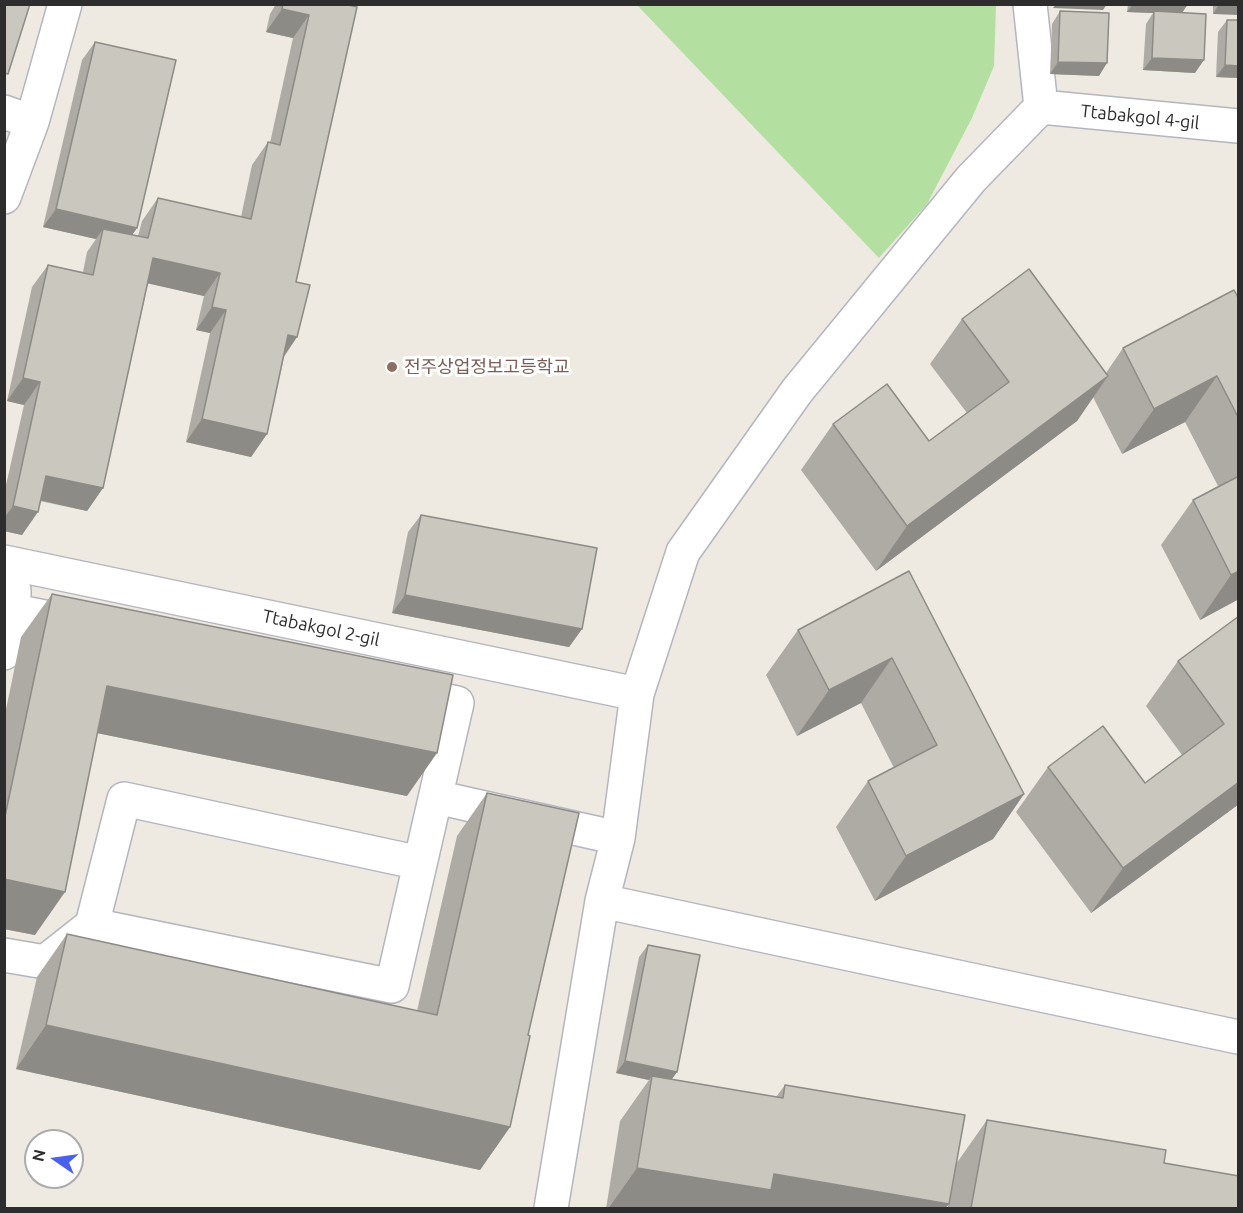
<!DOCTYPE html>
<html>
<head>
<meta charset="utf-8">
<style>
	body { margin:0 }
	#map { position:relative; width:1243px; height:1213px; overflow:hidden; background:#eee9e1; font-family:Ubuntu,sans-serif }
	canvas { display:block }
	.frame { position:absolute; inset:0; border:6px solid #2d2d2d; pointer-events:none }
	.north { position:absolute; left:24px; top:1129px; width:60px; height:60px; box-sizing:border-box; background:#fff; border:2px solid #ababab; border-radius:50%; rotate:283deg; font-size:16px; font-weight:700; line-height:24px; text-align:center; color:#2d2d2d }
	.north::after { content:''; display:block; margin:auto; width:21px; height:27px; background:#4c60ef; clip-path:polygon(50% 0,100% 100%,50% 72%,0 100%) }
</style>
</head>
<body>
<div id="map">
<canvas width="1243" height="1213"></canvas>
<div class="frame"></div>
<div class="north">N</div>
</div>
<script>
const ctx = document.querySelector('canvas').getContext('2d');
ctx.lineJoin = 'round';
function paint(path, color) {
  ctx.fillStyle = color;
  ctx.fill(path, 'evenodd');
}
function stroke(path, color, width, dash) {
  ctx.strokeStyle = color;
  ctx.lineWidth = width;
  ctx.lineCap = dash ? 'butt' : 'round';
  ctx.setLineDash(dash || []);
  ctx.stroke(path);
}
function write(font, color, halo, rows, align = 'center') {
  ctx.font = font + ' Ubuntu,"Noto Sans KR",sans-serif';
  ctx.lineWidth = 6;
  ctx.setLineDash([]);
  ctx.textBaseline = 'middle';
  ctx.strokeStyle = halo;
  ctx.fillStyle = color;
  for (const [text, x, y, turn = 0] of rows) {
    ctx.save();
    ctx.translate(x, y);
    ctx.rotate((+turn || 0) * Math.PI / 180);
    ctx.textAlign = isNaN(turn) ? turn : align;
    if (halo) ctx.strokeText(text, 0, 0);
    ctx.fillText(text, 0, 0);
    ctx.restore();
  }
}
paint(new Path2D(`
	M 637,5 L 996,5 L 994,66 L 972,118 L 927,204 L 879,258 Z`), '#b3e0a1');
const minor = new Path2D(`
	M 1041,107 L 1238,126
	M 4,112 L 32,122
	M 4,197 L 32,122 L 65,4
	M 4,562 L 637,694
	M 14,611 L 80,624
	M 4,653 L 14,611 L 14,590
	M 436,797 L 618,838
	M 602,901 L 1238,1037
	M 92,925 L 124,799 L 420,863
	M 4,955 L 45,962 L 92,925 L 392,986 L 457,703 L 403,692
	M 551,1208 L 602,901 L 618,838 L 637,694 L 683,552 L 797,391 L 971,179 L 1041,107 L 1030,4`);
stroke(minor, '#b4b6bf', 36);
stroke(minor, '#fff', 33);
paint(new Path2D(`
	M 276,4 L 345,4 L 296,282 L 297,337 L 284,357 L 267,434 L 251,457 L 186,442 L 210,333 L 196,330 L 204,296 L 148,283 L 103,488 L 87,511 L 40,501 L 22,535 L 4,531 L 4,494 L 24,405 L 7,401 L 32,287 L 48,265 L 83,272 L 87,252 L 96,239 L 43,227 L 82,60 L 95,42 L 137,228 L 132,235 L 138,236 L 142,221 L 158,198 L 241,217 L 252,165 L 268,142 L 270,143 L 293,38 L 266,32 L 270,14 Z
	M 1128,4 L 1188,4 L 1182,13 L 1195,73 L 1143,70 L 1146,24 L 1153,13 L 1127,12 Z
	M 1213,4 L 1239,4 L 1213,14 Z
	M 1060,11 L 1099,76 L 1050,74 L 1052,24 Z
	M 1227,20 L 1239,78 L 1216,77 L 1218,32 Z
	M 1239,299 L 1239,599 L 1200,620 L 1161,545 L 1193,500 L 1218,486 L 1185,422 L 1122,454 L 1093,397 L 1077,421 L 876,571 L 801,470 L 833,424 L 929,441 L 967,413 L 930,364 L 962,319 L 1106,373 L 1123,348 Z
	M 421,515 L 582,629 L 569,647 L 392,613 L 408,532 Z
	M 909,571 L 1024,794 L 993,839 L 875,901 L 836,827 L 868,781 L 894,768 L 861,703 L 797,736 L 766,675 L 798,630 Z
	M 52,594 L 407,796 L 97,733 L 35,935 L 4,929 L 4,719 L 21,637 Z
	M 1239,616 L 1239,804 L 1091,913 L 1016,812 L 1048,767 L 1145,783 L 1182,755 L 1146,706 L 1178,661 Z
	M 487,793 L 528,1035 L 510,1127 L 480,1170 L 16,1069 L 37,977 L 67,934 L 417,1011 L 457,836 Z
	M 648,945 L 677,1072 L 672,1079 L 776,1097 L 785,1085 L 956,1164 L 987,1120 L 1164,1163 L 1239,1209 L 948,1209 L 948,1205 L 945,1209 L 606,1209 L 620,1121 L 649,1080 L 616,1073 L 639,957 Z`), '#aeaba4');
paint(new Path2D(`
	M 1056,4 L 1107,4 L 1103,10 L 1053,8 Z
	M 1133,4 L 1188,4 L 1181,14 L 1154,11 L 1153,13 L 1127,12 Z
	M 1219,4 L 1239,4 L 1239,15 L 1213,14 Z
	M 282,9 L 309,15 L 293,38 L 266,32 Z
	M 1152,58 L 1204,60 L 1195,73 L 1143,70 Z
	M 1058,62 L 1107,63 L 1099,76 L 1050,74 Z
	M 1225,65 L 1239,66 L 1239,78 L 1216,77 Z
	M 56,209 L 137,228 L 124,246 L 103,229 L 96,239 L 43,227 Z
	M 153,258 L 220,273 L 204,296 L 137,281 Z
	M 212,307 L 226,310 L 210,333 L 196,330 Z
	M 288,335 L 297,337 L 281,360 Z
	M 1108,376 L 1077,421 L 876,571 L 907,526 Z
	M 1217,376 L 1185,422 L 1122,454 L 1154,409 Z
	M 23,378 L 40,382 L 24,405 L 7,401 Z
	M 202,419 L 267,434 L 251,457 L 186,442 Z
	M 46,476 L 103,488 L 87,511 L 30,498 Z
	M 13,506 L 38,512 L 22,535 L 4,531 L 4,518 Z
	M 1239,571 L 1239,599 L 1200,620 L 1231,575 Z
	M 405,595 L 582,629 L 569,647 L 392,613 Z
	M 892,658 L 861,703 L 797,736 L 829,690 Z
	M 107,686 L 437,753 L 407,796 L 77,729 Z
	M 1239,782 L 1239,804 L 1091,913 L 1123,868 Z
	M 1024,794 L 993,839 L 875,901 L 906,856 Z
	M 4,879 L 65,892 L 35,935 L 4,929 Z
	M 46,1025 L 510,1127 L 480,1170 L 16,1069 Z
	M 625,1061 L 677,1072 L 668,1084 L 652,1076 L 649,1080 L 616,1073 Z
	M 637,1168 L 774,1174 L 949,1204 L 945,1209 L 608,1209 Z`), '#8d8b86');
const building = new Path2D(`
	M 4,4 L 30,4 L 8,74 L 4,73 Z
	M 283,4 L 345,4 L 357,7 L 296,282 L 310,285 L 297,337 L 288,335 L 267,434 L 202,419 L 226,310 L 212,307 L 220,273 L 153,258 L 103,488 L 46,476 L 38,512 L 13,506 L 40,382 L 23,378 L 48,265 L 93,275 L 103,229 L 148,238 L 158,198 L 251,219 L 268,142 L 280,145 L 309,15 L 282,9 Z
	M 1060,11 L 1109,13 L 1107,63 L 1058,62 Z
	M 1154,11 L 1206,14 L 1204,60 L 1152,58 Z
	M 1227,20 L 1239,20 L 1239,66 L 1225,65 Z
	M 95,42 L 176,60 L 137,228 L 56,209 Z
	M 1029,269 L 1108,376 L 907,526 L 833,424 L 887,384 L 929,441 L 1009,382 L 962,319 Z
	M 1234,290 L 1239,299 L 1239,419 L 1217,376 L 1154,409 L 1123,348 Z
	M 1239,476 L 1239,571 L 1231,575 L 1193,500 Z
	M 421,515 L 597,548 L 582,629 L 405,595 Z
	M 909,571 L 1024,794 L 906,856 L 868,781 L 937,745 L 892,658 L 829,690 L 798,630 Z
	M 52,594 L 453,675 L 437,753 L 107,686 L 65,892 L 4,879 L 4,821 Z
	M 1239,616 L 1239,782 L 1123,868 L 1048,767 L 1103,726 L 1145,783 L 1224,724 L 1178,661 Z
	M 487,793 L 579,813 L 528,1035 L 530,1036 L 510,1127 L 46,1025 L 67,934 L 437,1015 Z
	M 648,945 L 700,955 L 677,1072 L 625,1061 Z
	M 652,1076 L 783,1098 L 785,1085 L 965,1115 L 949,1204 L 774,1174 L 771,1190 L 637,1168 Z
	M 987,1120 L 1166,1150 L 1164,1163 L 1239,1176 L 1239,1209 L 971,1208 Z`);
paint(building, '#cac7bf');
stroke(building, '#8d8b86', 1.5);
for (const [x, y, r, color] of [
	[392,367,6,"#8d6e63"]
]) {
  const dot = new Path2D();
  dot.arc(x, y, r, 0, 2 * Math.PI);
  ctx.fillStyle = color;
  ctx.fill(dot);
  stroke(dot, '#fff', 2);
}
write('18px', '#2d2d2d', '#fff', [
	["Ttabakgol 4-gil",1140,117,6],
	["Ttabakgol 2-gil",321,628,12]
]);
write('18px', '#785e54', '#fff', [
	["전주상업정보고등학교",404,367]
], 'left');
</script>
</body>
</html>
